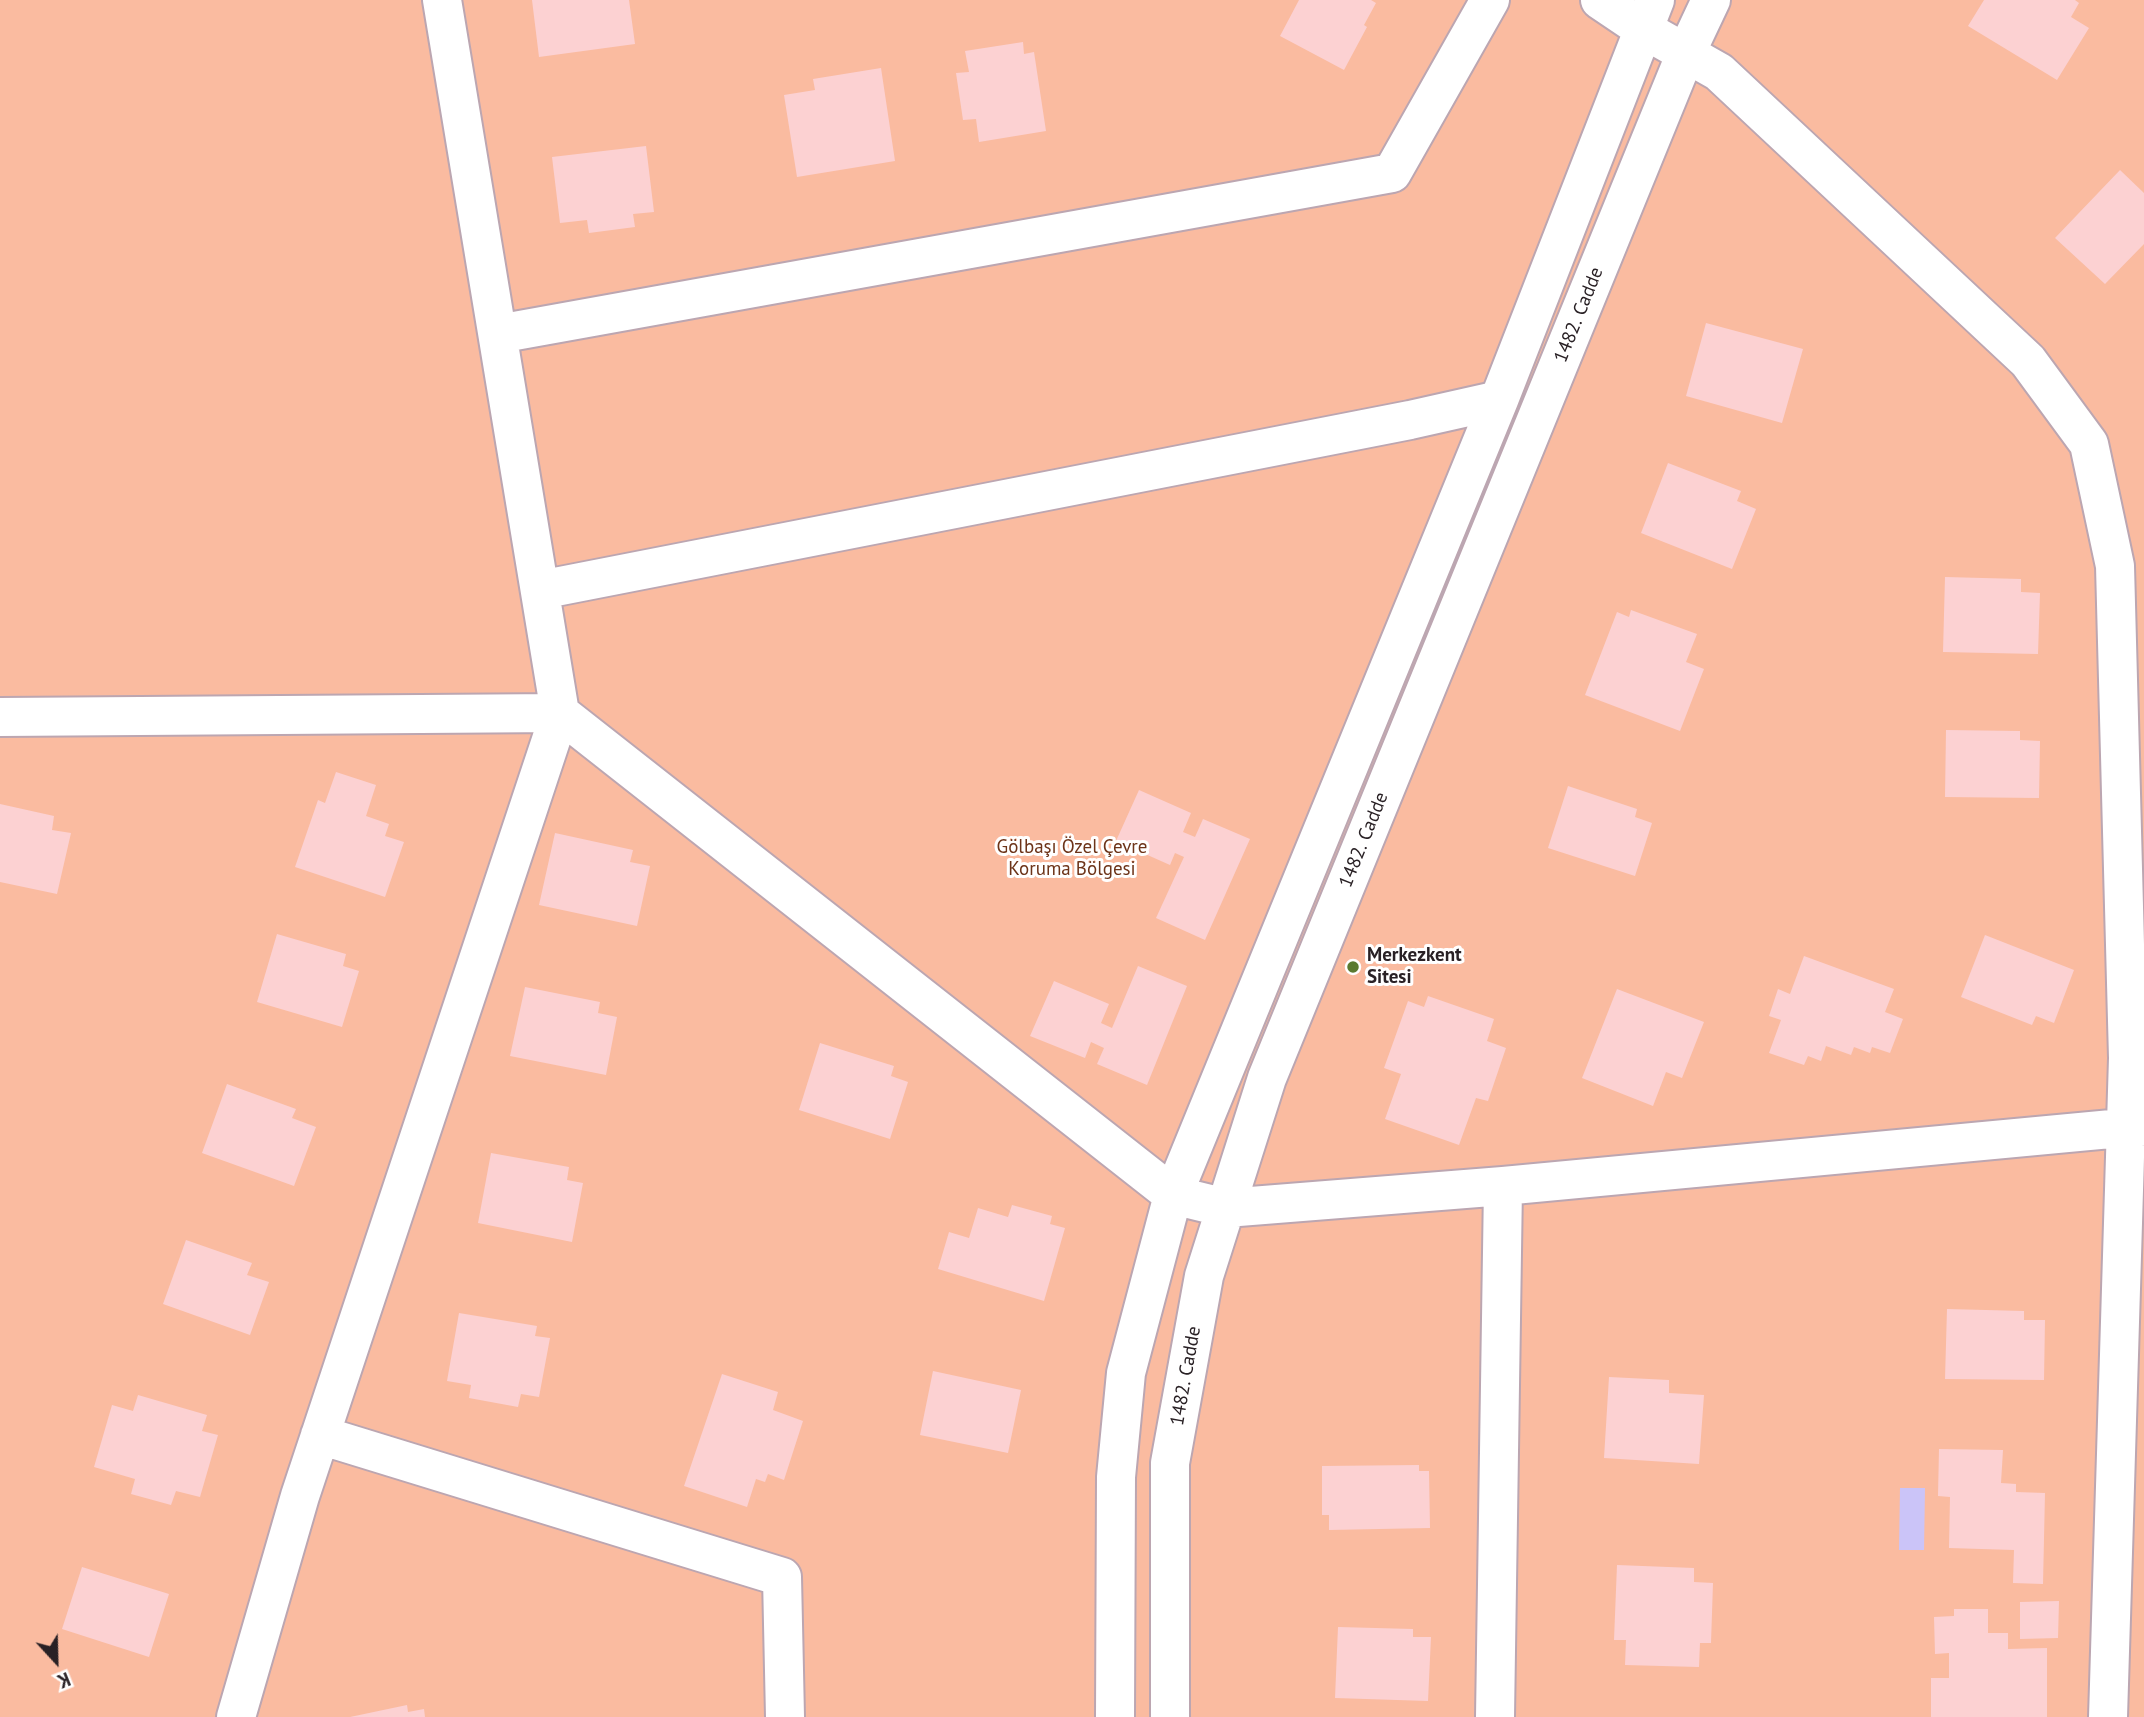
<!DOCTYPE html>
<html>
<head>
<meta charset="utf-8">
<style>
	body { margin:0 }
	#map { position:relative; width:2144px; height:1717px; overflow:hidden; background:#feebf4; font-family:"PT Sans",sans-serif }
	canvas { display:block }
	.north { position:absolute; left:21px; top:1626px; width:70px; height:70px; -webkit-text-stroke:5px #fff; paint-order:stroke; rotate:158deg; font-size:19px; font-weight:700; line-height:28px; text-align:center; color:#292125 }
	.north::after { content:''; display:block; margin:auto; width:24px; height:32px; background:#292125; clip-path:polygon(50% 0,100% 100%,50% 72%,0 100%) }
</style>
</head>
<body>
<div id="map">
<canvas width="2144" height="1717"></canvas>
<div class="north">K</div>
</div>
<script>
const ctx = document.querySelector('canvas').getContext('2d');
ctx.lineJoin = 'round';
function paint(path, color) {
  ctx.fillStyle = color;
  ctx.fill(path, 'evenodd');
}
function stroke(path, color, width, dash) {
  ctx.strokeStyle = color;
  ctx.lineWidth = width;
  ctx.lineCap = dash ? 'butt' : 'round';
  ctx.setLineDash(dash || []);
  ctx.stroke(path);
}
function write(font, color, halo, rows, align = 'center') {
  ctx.font = font + ' "PT Sans",sans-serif';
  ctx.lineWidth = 6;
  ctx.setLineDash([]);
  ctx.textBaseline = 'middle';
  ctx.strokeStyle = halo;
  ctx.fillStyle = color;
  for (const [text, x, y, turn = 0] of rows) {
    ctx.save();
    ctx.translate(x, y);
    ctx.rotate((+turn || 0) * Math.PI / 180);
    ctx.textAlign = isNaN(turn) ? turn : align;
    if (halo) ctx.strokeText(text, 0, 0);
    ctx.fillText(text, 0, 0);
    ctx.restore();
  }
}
paint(new Path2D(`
	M 0,0 L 2144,0 L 2144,1717 L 0,1717 Z`), '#fabba0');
paint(new Path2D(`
	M 1900,1488 L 1925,1488 L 1924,1550 L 1899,1550 Z`), '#cbc4f8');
paint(new Path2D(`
	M 532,0 L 629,0 L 635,44 L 539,57 Z
	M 1299,0 L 1371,0 L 1376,3 L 1364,25 L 1367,27 L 1344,70 L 1280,36 Z
	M 1984,0 L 2075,0 L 2079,3 L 2071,17 L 2089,28 L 2057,80 L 1968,26 Z
	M 1023,42 L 1024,54 L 1034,52 L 1046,131 L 979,142 L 976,119 L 963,120 L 956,73 L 969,72 L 965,51 Z
	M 881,68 L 895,161 L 797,177 L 784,95 L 815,90 L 813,79 Z
	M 646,146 L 654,212 L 633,214 L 635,227 L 589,233 L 587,220 L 560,223 L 552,157 Z
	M 2120,170 L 2144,193 L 2144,244 L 2105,284 L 2055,238 Z
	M 1706,323 L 1803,349 L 1782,423 L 1686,396 Z
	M 1668,463 L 1741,491 L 1737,501 L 1756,509 L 1732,569 L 1641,533 Z
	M 1945,577 L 2021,579 L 2021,592 L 2040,593 L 2038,654 L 1943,652 Z
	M 1631,610 L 1697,634 L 1686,662 L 1704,669 L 1680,731 L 1585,695 L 1617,612 L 1629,617 Z
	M 1946,730 L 2020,731 L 2020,740 L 2040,741 L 2039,798 L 1945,797 Z
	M 336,772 L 376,785 L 366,816 L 389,824 L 385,836 L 404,842 L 385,897 L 295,867 L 318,800 L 325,803 Z
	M 1568,786 L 1637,809 L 1635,817 L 1652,823 L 1635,876 L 1548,848 Z
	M 1139,790 L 1191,813 L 1183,832 L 1195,837 L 1203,819 L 1250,839 L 1205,940 L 1156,918 L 1184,857 L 1175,853 L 1170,865 L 1116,841 Z
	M 0,804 L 54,816 L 52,830 L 71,833 L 57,894 L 0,882 Z
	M 555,833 L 633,850 L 630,862 L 650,866 L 637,926 L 539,905 Z
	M 277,934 L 346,954 L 343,966 L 359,971 L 342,1027 L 257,1002 Z
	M 1985,935 L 2074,970 L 2054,1023 L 2036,1016 L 2032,1025 L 1961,997 Z
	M 1804,956 L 1894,989 L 1885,1012 L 1903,1019 L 1890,1053 L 1872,1047 L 1870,1053 L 1854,1047 L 1851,1055 L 1826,1046 L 1821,1061 L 1808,1056 L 1804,1065 L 1769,1053 L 1781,1020 L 1769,1016 L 1778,989 L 1790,994 Z
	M 1138,966 L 1187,986 L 1147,1085 L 1097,1064 L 1104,1048 L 1091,1042 L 1085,1058 L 1030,1036 L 1054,981 L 1109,1004 L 1101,1023 L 1112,1028 Z
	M 525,987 L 600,1002 L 598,1013 L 617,1017 L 606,1075 L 510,1056 Z
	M 1617,989 L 1704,1022 L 1682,1078 L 1666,1072 L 1653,1106 L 1582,1078 Z
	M 1428,996 L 1494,1019 L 1487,1041 L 1506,1048 L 1488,1101 L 1476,1098 L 1459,1145 L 1385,1119 L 1401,1074 L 1384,1068 L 1408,1001 L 1424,1007 Z
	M 820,1043 L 894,1066 L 891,1076 L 908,1082 L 890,1139 L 799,1110 Z
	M 227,1084 L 296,1109 L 292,1118 L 316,1127 L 294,1186 L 202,1153 Z
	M 491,1153 L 569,1167 L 567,1180 L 583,1183 L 572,1242 L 478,1223 Z
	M 1012,1205 L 1052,1216 L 1050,1224 L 1065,1228 L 1044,1301 L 938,1269 L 949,1232 L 969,1238 L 978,1208 L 1008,1217 Z
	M 186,1240 L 252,1263 L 247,1275 L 269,1282 L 250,1335 L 163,1304 Z
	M 1947,1309 L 2024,1311 L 2024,1320 L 2045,1320 L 2044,1380 L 1945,1379 Z
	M 459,1313 L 537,1326 L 535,1336 L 550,1338 L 539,1397 L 521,1394 L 518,1407 L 469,1398 L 471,1385 L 447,1381 Z
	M 933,1371 L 1021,1390 L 1008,1453 L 920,1435 Z
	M 722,1374 L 778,1392 L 773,1410 L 803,1421 L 784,1480 L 768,1474 L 765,1482 L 756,1479 L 747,1507 L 684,1486 Z
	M 1609,1377 L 1669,1380 L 1669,1393 L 1704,1395 L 1699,1464 L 1604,1458 Z
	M 138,1395 L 207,1415 L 202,1431 L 218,1435 L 200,1497 L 176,1491 L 171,1505 L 131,1494 L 135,1479 L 94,1467 L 112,1405 L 133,1411 Z
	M 1939,1449 L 2003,1450 L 2001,1483 L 2016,1484 L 2016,1492 L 2045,1493 L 2043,1584 L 2013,1583 L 2014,1550 L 1949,1548 L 1950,1497 L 1938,1496 Z
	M 1419,1465 L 1419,1471 L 1429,1471 L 1430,1528 L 1329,1530 L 1329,1515 L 1322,1515 L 1322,1466 Z
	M 1617,1565 L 1694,1568 L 1694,1582 L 1713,1583 L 1711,1643 L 1700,1643 L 1699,1667 L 1625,1665 L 1626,1640 L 1614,1640 Z
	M 82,1567 L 169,1594 L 149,1657 L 62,1629 Z
	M 2059,1601 L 2058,1638 L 2020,1639 L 2020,1602 Z
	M 1954,1609 L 1988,1609 L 1988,1633 L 2008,1633 L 2008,1649 L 2047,1648 L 2047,1717 L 1931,1717 L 1931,1678 L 1949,1678 L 1949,1653 L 1935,1654 L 1934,1617 L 1954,1616 Z
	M 1338,1627 L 1413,1629 L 1413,1637 L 1431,1637 L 1428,1701 L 1335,1698 Z
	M 407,1705 L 408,1712 L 424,1709 L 425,1717 L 350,1717 Z`), '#fcd1d2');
const minor = new Path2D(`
	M 1600,0 L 1643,29 L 1719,72 L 2028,361 L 2089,444 L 2115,566 L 2128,1058 L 2108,1717
	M 498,334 L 1392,173 L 1490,0
	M 540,590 L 1410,420 L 1499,400
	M 0,717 L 560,713 L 1173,1195 L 1226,1208 L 1503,1186 L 2144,1126
	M 320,1435 L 782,1577 L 785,1717
	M 236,1717 L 300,1496 L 560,713 L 442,0
	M 1115,1717 L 1116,1477 L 1126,1373 L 1173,1195 L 1499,400 L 1655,0
	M 1170,1717 L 1170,1463 L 1204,1276 L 1267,1078 L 1686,53 L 1711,0
	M 1495,1717 L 1503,1186`);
stroke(minor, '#bca6b1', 42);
stroke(minor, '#fff', 38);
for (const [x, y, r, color] of [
	[1353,967,7,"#5a7a30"]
]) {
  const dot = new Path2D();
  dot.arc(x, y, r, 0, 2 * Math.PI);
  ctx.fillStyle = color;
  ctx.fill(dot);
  stroke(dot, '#fff', 2.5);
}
write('19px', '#292125', '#fff', [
	["1482. Cadde",1579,315,-68],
	["1482. Cadde",1364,840,-68],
	["1482. Cadde",1186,1376,-80]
]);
write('19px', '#6d3419', '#fff', [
	["Gölbaşı Özel Çevre",1072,848],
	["Koruma Bölgesi",1072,870]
]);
write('bold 19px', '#292125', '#fff', [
	["Merkezkent",1367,956],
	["Sitesi",1367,978]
], 'left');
</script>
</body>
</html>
